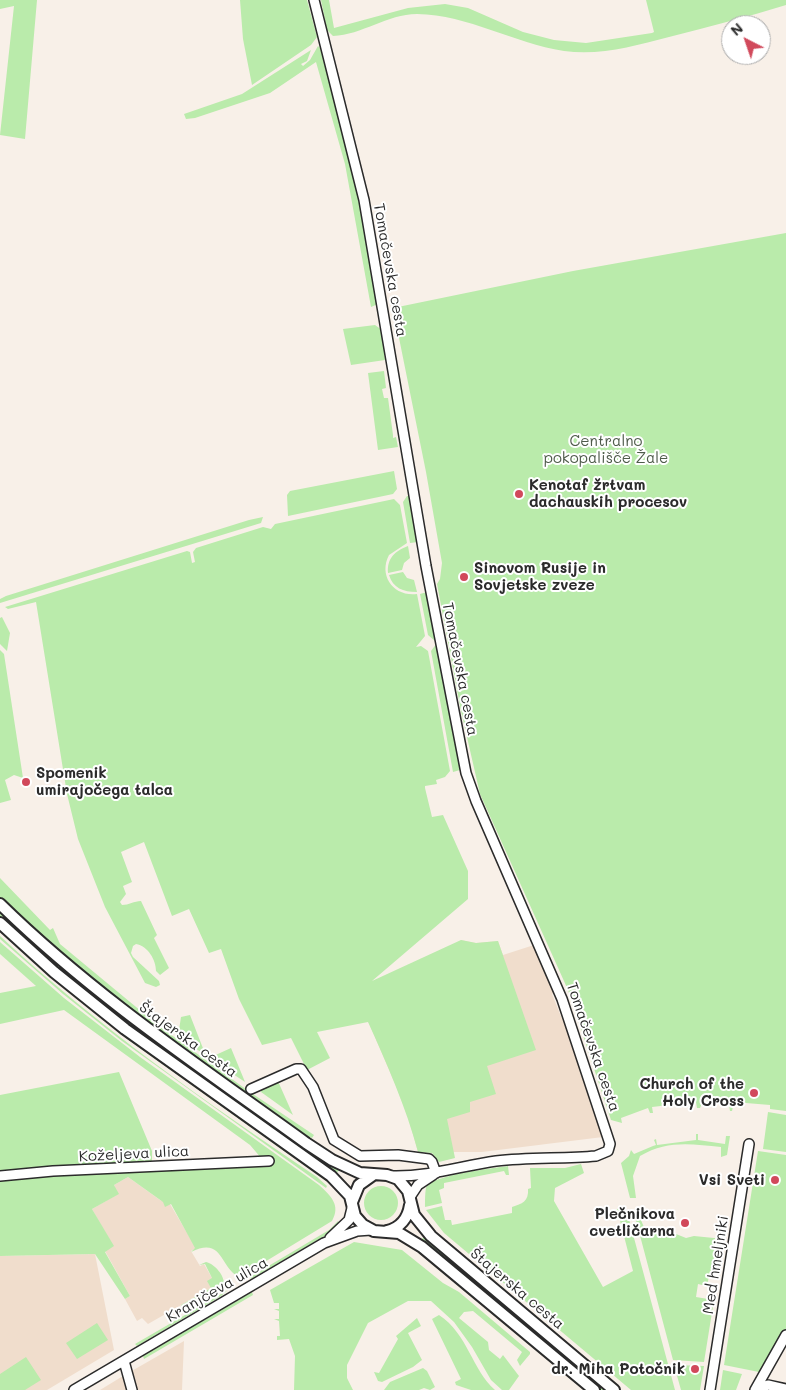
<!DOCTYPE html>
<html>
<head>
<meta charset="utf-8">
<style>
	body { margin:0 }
	#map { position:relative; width:786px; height:1390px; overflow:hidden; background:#f8f0e8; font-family:Mali,sans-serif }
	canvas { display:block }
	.north { position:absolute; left:721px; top:15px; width:50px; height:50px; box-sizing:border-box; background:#fff; border:1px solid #aaa; border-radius:50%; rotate:319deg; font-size:14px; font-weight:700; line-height:20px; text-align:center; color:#2b2b2b }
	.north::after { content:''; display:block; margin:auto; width:18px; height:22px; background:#d1495b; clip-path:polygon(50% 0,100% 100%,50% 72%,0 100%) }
</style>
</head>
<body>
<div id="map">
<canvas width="786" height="1390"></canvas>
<div class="north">N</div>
</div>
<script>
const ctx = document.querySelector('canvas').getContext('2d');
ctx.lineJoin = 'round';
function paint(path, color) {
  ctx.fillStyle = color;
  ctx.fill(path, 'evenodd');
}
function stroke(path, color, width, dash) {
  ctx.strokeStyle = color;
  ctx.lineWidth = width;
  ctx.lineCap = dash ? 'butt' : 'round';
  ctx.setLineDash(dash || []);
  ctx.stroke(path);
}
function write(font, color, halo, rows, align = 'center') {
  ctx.font = font + ' Mali,sans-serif';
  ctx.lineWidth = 4;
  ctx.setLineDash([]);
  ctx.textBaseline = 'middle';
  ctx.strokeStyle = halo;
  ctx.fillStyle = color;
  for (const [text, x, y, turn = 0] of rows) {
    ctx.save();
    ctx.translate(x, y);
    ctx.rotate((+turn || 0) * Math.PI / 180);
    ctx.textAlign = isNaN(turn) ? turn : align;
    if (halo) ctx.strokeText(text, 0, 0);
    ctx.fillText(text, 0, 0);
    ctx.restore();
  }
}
paint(new Path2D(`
	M 461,940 L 476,943 L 498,941 L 503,955 L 534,945 L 555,992 L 552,994 L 560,1014 L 563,1021 L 565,1021 L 603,1137 L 482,1152 L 418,1152 L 409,1120 L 396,1086 L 368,1021 Z
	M 128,1177 L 160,1200 L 170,1204 L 196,1248 L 191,1251 L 200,1266 L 204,1264 L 212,1278 L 211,1288 L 148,1324 L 142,1318 L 137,1321 L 125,1299 L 130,1296 L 105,1251 L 113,1246 L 92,1209 L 118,1194 L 114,1185 Z
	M 95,1254 L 114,1350 L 47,1390 L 0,1390 L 0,1256 Z
	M 184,1341 L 182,1390 L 100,1390 L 123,1376 Z`), '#f0ddcc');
paint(new Path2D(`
	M 0,0 L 37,0 L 25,139 L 0,135 L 14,6 L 0,9 Z
	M 240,0 L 307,0 L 317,37 L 311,45 L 252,85 L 243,39 Z
	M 321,0 L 329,0 L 334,28 L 408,8 L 445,4 L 468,8 L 523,32 L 554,40 L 586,43 L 652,33 L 654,32 L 646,0 L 786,0 L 786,5 C 747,17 708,27 669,37 C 634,46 600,56 564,51 C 513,43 469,15 417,14 C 387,14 362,35 333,36 L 327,30 Z
	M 318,46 L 320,48 L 357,188 L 378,304 L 371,307 L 345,164 L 316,62 L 270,93 L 195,118 L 186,119 L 184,114 L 242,94 L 311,50 L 307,61 L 301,64 L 303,66 L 310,60 Z
	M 786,233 L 786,1111 L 770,1109 L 770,1105 L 734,1102 L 732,1111 L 730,1111 L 729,1105 L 708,1103 L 707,1099 L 704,1099 L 700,1108 L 697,1108 L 696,1102 L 652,1107 L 653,1113 L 650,1113 L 648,1108 L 621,1118 L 622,1123 L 611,1120 L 568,990 L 480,794 L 461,711 L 437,584 L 440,579 L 442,563 L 426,472 L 393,308 L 573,271 Z
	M 375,325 L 382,330 L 386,352 L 384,353 L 385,360 L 351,365 L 343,329 Z
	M 384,371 L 386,388 L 382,389 L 384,398 L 388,398 L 393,435 L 393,438 L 396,437 L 398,447 L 378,450 L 368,373 Z
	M 394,471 L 397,489 L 393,494 L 288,516 L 287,495 L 290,491 Z
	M 407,496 L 409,496 L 418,542 L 410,543 L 403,502 Z
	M 394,499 L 400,505 L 407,543 L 389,555 C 378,576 394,597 417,594 L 425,636 L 416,647 L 421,646 L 428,651 L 450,771 L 445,777 L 436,780 L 437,784 L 425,786 L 425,788 L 432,817 L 443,815 L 468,871 L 468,899 L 372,981 L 461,940 L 476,943 L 498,941 L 536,1050 L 487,1066 L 496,1094 L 470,1102 L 470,1112 L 447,1119 L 455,1158 L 439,1162 L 432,1153 L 418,1152 C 406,1107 387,1064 368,1022 L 317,1032 L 330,1058 L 307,1070 L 291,1038 L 262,1045 L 239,999 L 221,949 L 209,953 L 189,909 L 172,916 L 144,842 L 121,852 L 132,882 L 123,886 L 126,894 L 120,902 L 122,905 C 129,905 134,901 141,901 L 157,935 L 154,938 L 169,968 L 160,975 L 156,971 C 156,960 148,946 136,944 L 133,946 L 131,953 L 133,957 L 159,981 L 160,985 L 156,987 L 145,983 L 105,907 L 78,839 L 67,794 L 36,602 L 8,609 L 5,607 L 187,551 L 190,552 L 192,563 L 195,562 L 193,552 L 196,548 L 263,527 L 271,529 L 275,524 Z
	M 263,517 L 261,523 L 0,603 L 0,599 L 6,596 L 249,520 Z
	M 408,546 L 410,558 L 404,563 L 402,570 L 388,573 C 387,558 395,551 408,546 Z
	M 403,572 L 407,578 L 414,580 L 417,592 C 403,592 393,588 389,575 Z
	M 427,592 L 436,640 L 435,641 L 428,635 L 420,594 Z
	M 2,617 L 10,633 L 7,651 L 0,644 L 0,618 Z
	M 437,643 L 460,770 L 453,772 L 431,651 Z
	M 0,650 L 4,654 L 23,778 L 14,775 L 5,780 L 11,800 L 0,803 Z
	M 0,878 L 50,930 L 53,928 L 60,944 L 159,1026 L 247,1090 L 314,1135 L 312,1138 L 297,1131 L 214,1073 L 82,973 L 0,899 Z
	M 0,910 L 254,1111 L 339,1170 L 336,1174 C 220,1094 103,1014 0,917 Z
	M 0,928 L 128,1036 L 330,1182 L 329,1183 L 126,1038 L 38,966 L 0,931 Z
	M 0,936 C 97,1026 207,1103 317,1177 L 327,1186 L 326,1188 L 122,1041 L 63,994 L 0,939 Z
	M 0,942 L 64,998 L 140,1057 L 319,1185 C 331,1196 341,1205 332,1221 L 240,1277 C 220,1270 224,1235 191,1252 L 195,1248 L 171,1204 L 165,1207 L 163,1202 L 128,1177 L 114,1185 L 119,1194 L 92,1209 L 114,1246 L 105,1252 L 130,1296 L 125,1299 L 95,1254 L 0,1256 L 0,1180 L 53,1174 L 268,1166 L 250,1145 L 64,1010 L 0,1024 L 0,993 L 36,986 L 0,954 Z
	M 190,1015 L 206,1056 L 175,1033 L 179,1030 L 181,1017 Z
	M 231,1048 L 243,1077 L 245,1082 L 209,1058 Z
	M 119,1072 L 152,1151 L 152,1162 L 32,1168 L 0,1172 L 0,1095 Z
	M 277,1079 L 293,1115 L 261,1092 L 261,1087 Z
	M 768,1112 L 786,1115 L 786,1152 L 763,1149 Z
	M 696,1134 L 698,1134 L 698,1140 L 725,1144 L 726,1136 L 730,1136 L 727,1155 L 721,1157 L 721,1147 C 691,1144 667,1140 640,1156 L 633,1176 L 636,1198 L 630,1198 L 621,1163 L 629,1156 L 631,1150 L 634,1154 L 653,1146 L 656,1145 L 654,1140 L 656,1139 L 657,1145 L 696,1140 Z
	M 758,1151 L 786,1155 L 786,1329 L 759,1372 L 724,1365 Z
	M 581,1164 L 584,1173 L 555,1188 L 554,1201 L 603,1287 L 633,1271 L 617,1209 L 620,1208 L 621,1211 L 627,1212 L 675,1390 L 631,1390 L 444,1233 L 426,1210 L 442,1206 L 445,1220 L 451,1220 L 452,1225 L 512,1213 L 512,1207 C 522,1204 529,1201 528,1189 L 531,1188 L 530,1168 L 565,1168 Z
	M 508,1166 L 509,1175 L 506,1175 L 504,1171 L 444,1183 L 444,1188 L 439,1190 L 442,1203 L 425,1207 C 425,1201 425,1193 426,1188 C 430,1175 495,1168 508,1166 Z
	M364 1203a17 17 0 1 1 34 0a17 17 0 1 1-34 0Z
	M 634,1213 L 638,1213 L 646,1232 L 676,1234 L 686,1238 L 694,1236 L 724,1239 L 719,1272 L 710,1271 L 707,1286 L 698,1284 L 696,1297 L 714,1300 L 704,1362 L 673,1360 Z
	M 338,1221 L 340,1225 L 333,1231 L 251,1279 L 250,1277 L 329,1230 Z
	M 425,1236 L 534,1327 L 530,1332 L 421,1240 Z
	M 354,1242 L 402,1250 L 443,1283 L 459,1292 L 530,1352 L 530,1354 L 520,1366 L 517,1360 L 522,1352 L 473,1311 L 464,1312 L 459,1318 L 488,1342 L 489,1350 L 500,1359 L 503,1355 L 519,1376 L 509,1390 L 502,1390 L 491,1380 L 472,1347 L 454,1322 L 431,1301 L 408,1301 L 368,1323 L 347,1365 L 347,1378 L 353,1390 L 294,1390 L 295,1356 L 289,1339 L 277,1340 L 277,1336 L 280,1336 L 279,1321 L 274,1319 L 279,1319 L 279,1311 L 274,1309 L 279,1309 L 279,1303 L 274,1303 L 270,1290 Z
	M 206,1262 C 215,1264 225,1276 224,1285 L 184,1309 L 181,1305 L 211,1288 L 207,1281 L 212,1278 L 205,1264 L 199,1265 Z
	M 228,1290 L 221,1296 L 137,1346 L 135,1344 Z
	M 252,1292 L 253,1295 L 144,1359 L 143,1356 Z
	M 439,1315 C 468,1334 472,1370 495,1390 L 471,1390 L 456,1385 L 455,1382 L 461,1379 L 432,1319 Z
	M 417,1318 L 421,1326 L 408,1333 L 422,1360 L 413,1367 L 382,1382 L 378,1381 L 374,1372 L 379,1373 L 398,1339 L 396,1336 Z
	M 97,1323 L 108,1340 L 77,1359 L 66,1343 Z
	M 537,1330 L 608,1390 L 600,1390 L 534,1334 Z
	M 26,1357 L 41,1380 L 25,1390 L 0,1390 L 0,1374 Z
	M 674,1365 L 704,1366 L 700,1390 L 681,1390 Z
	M 423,1368 L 427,1371 L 435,1387 L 430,1390 L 424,1388 L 419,1390 L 384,1390 L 390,1382 Z
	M 723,1370 L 742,1374 L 736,1390 L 720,1390 Z`), '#baebab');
const minor = new Path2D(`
	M 314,0 L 364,200 L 426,566 L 466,773 L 476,801 L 562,999 L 610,1144 L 608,1151 L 596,1156 C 563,1159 529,1157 496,1161 C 461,1166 428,1177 392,1176
	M 251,1089 L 296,1069 L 301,1069 L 313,1087 L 334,1140 L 360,1156 L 398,1155 L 429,1159 L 432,1162 L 436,1173
	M 0,1176 L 53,1171 L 269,1161
	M 410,1197 L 418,1185 L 433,1175
	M 330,1238 L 349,1220 L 352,1208
	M 124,1361 L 132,1390
	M 74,1390 L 324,1243 L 357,1231 L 371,1230
	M 710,1390 L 749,1144
	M 755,1390 L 786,1335
	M 755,1390 L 768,1385 L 786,1389`);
const major = new Path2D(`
	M 0,904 C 93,995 201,1067 306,1143 L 332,1160 L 360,1173 L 387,1175 L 398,1179 L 408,1191 L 414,1215 L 431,1236 L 614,1390
	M 0,923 L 54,972 L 125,1029 L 331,1176 L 350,1196 L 355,1216 L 363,1225 L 374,1231 L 399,1233 L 422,1247 L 594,1390
	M 352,1202 L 359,1185 L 373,1175
	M 387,1231 C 400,1228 408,1218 410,1205`);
stroke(minor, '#2b2b2b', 12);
stroke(major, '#2b2b2b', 14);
stroke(minor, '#fff', 9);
stroke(major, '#fff', 10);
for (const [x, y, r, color] of [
	[519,494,5,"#d1495b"],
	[464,577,5,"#d1495b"],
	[26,782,5,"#d1495b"],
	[754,1093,5,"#d1495b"],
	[775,1180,5,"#d1495b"],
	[685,1223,5,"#d1495b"],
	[695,1369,5,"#d1495b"]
]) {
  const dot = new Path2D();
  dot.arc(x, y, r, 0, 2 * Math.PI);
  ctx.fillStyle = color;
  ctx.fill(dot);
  stroke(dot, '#fff', 2);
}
write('15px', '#2b2b2b', '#fff', [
	["Tomačevska cesta",390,270,80],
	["Tomačevska cesta",460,669,79],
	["Štajerska cesta",188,1040,36],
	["Tomačevska cesta",593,1047,71],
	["Koželjeva ulica",134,1154,-3],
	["Med hmeljniki",716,1265,-81],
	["Štajerska cesta",517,1289,40],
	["Kranjčeva ulica",217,1290,-30]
]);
write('15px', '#4f5b4b', '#fff', [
	["Centralno",606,441],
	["pokopališče Žale",606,458]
]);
write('bold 15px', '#2b2b2b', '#fff', [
	["Kenotaf žrtvam",529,485,"left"],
	["dachauskih procesov",529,502,"left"],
	["Sinovom Rusije in",474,568,"left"],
	["Sovjetske zveze",474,585,"left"],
	["Spomenik",36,773,"left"],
	["umirajočega talca",36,790,"left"],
	["Church of the",744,1084],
	["Holy Cross",744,1101],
	["Vsi Sveti",765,1180],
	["Plečnikova",675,1214],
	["cvetličarna",675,1231],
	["dr. Miha Potočnik",685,1369]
], 'right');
</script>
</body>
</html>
